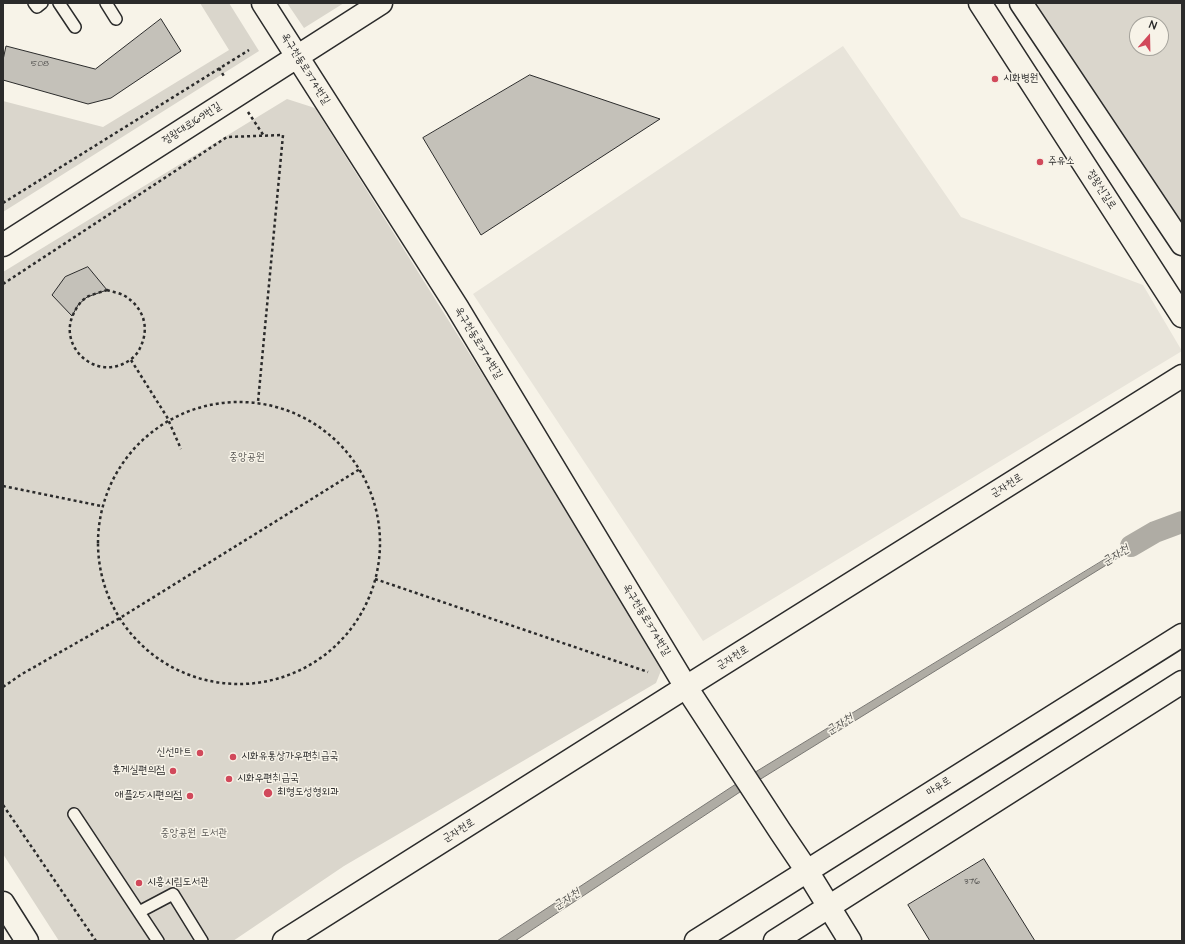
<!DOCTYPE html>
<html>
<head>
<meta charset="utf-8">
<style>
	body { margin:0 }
	#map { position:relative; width:1185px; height:944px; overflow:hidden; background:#f7f3e8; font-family:"Architects Daughter",sans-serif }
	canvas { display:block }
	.frame { position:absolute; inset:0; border:4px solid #2b2b2b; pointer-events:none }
	.north { position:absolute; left:1129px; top:16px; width:40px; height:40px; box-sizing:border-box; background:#f7f3e8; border:1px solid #a5a39c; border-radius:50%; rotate:20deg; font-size:11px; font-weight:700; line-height:16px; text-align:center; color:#2b2b2b }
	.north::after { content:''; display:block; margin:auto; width:14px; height:18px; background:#d1495b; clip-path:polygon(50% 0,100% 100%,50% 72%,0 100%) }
</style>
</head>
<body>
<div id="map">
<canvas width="1185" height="944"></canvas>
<div class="frame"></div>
<div class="north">N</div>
</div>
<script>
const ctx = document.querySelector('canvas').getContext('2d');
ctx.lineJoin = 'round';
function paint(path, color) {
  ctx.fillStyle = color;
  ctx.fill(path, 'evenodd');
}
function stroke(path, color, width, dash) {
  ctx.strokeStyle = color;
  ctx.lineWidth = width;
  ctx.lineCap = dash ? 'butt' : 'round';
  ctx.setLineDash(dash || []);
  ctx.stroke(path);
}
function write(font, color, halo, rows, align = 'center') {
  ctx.font = font + ' "Architects Daughter","Poor Story",sans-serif';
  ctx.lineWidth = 3;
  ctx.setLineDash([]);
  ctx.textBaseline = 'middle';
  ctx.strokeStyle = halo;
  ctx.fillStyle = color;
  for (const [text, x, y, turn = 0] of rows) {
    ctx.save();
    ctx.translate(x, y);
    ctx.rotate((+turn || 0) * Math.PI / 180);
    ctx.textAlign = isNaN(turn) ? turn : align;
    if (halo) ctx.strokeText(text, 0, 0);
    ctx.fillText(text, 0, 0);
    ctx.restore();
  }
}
paint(new Path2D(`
	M 843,46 L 961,217 L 1143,285 L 1182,351 L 703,641 L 473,294 Z`), '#e8e4da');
paint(new Path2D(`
	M 200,3 L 229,3 L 259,51 L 3,212 L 3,101 L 103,127 L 229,50 Z
	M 287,3 L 344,3 L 304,28 Z
	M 1035,3 L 1182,3 L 1182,228 ZM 1137,24 L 1161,24 L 1161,48 L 1137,48 Z
	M 287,99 L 315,108 L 664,663 L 656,683 L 344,866 L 233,941 L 59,941 L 3,854 L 3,272 Z`), '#dad6cc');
const water = new Path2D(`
	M 1155,529 L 1158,533 L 743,790 L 515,941 L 497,941 L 739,782 Z`);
paint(water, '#afaca4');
stroke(water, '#7a7874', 1);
stroke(new Path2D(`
	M 1131,546 L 1155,532 L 1182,522`), '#afaca4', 22);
const building = new Path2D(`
	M 161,19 L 181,51 L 111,98 L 88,104 L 3,80 L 3,60 L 6,46 L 95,69 Z
	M 530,75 L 660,119 L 481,235 L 423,138 Z
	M 88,267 L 107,290 L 87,297 L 78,305 L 72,316 L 52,295 L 65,277 Z
	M 984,859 L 1035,941 L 930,941 L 908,905 Z`);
paint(building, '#c4c1b9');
stroke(building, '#2b2b2b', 1);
const lane = new Path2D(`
	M 34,3 L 37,7 L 42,3
	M 59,3 L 75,27
	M 106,3 L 116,19
	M 74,814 L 158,941
	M 139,912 L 173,894 L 202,941`);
const street = new Path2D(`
	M 686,687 L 780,831 L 807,871 L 850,941`);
const secondary = new Path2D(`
	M 263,3 L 457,307 L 686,687
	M 980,3 L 1182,316
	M 1021,3 L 1182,244
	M 3,245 L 381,3
	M 3,903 L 27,941
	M 284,941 L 686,687 L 1182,376
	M 696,941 L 1182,635
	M 775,941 L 1182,682`);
stroke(lane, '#2b2b2b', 14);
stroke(street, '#2b2b2b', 25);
stroke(secondary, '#2b2b2b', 25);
stroke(new Path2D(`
	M 219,68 L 225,78
	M 248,112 L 264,136
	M 3,203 L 249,50
	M 3,284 L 227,137 L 283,135 L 258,402
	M 107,290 C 113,292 120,293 125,296 C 144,308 150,328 140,348 C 137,355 131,360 125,363 C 92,380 56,343 75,311 C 78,305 82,300 87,297 C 93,294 101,292 107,290 Z
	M 131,360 L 167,417 L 181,449
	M98 543a141 141 0 1 1 282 0a141 141 0 1 1-282 0Z
	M 3,486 L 101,506
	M 375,579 L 648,672
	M 3,687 L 22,674 L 120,618 L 360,469
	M 3,805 L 96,941`), '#2b2b2b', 2.5, [3, 3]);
stroke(lane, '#f7f3e8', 11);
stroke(street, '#f7f3e8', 22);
stroke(secondary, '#f7f3e8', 22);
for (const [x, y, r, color] of [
	[995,79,4,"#d1495b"],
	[1040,162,4,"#d1495b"],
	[200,753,4,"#d1495b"],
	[233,757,4,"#d1495b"],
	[173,771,4,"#d1495b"],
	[229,779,4,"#d1495b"],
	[268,793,5,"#d1495b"],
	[190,796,4,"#d1495b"],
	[139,883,4,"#d1495b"]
]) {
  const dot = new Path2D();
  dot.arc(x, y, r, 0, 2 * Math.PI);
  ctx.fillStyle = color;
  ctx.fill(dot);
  stroke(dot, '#f7f3e8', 1.5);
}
write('9px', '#51504e', null, [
	["508",40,64],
	["376",972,882]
]);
write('11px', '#2b2b2b', '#f7f3e8', [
	["옥구천동로374번길",305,69,58],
	["정왕대로169번길",192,124,-33],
	["정왕신길로",1101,190,57],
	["옥구천동로374번길",478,343,59],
	["군자천로",1007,486,-32],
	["옥구천동로374번길",646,620,59],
	["군자천로",733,658,-32],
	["마유로",939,787,-32],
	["군자천로",459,831,-32]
]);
write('11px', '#2b2b2b', '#f7f3e8', [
	["시화병원",1003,79],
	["주유소",1048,162],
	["신선마트",192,753,"right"],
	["시화유통상가우편취급국",241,757],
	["휴게실편의점",165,771,"right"],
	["시화우편취급국",237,779],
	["최형도성형외과",277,793],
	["애플25시편의점",182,796,"right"],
	["시흥시립도서관",147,883]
], 'left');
write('11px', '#575653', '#f7f3e8', [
	["중앙공원",247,458],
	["중앙공원 도서관",194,834]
]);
write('italic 12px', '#53524f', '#f7f3e8', [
	["군자천",1116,556,-32],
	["군자천",840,725,-32],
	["군자천",567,900,-33]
]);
</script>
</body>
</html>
